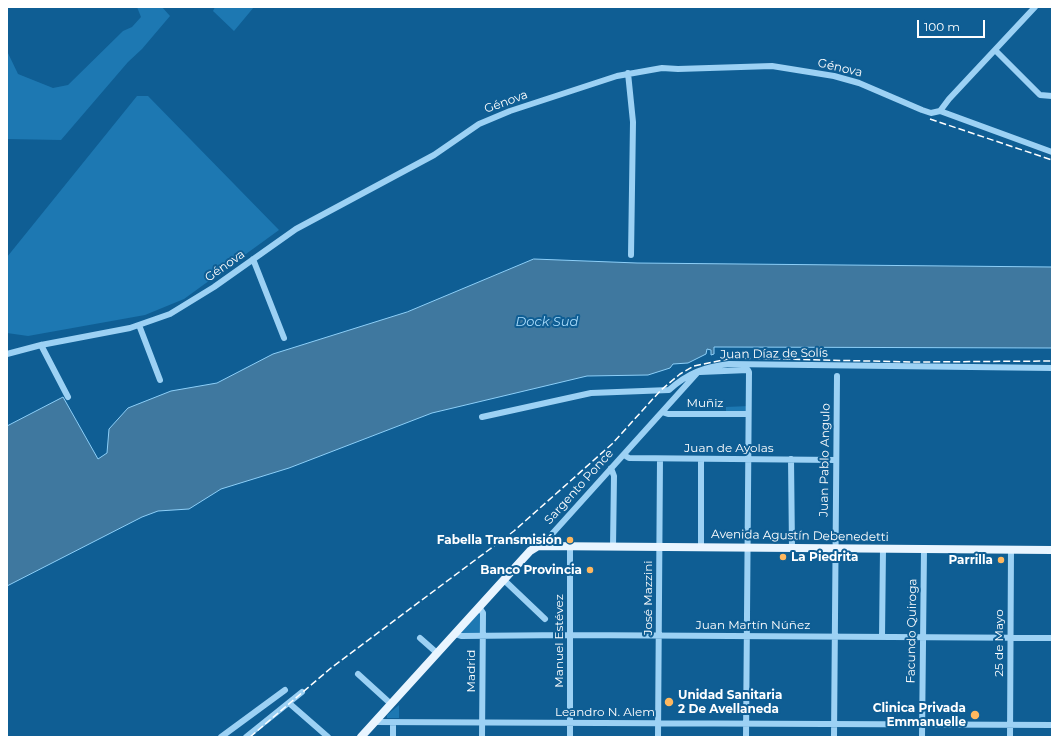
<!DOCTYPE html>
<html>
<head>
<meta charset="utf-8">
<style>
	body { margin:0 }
	#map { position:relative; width:1059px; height:744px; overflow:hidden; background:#0f5e94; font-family:Montserrat,sans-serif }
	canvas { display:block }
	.frame { position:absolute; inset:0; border:8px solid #fff; pointer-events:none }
	.scale { position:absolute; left:917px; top:20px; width:68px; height:18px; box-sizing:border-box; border:2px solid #fff; border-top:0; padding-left:5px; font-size:12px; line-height:14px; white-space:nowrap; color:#fff; -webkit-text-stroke:3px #0f5e94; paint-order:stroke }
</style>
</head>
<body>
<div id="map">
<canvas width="1059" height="744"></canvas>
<div class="frame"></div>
<div class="scale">100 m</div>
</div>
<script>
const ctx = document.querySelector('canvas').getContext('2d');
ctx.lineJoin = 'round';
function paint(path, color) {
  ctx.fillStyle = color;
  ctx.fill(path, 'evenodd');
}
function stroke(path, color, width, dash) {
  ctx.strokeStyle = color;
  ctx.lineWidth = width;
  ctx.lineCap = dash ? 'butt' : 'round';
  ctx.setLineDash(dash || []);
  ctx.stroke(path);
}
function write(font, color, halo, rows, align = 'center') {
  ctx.font = font + ' Montserrat,sans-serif';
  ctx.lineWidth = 4;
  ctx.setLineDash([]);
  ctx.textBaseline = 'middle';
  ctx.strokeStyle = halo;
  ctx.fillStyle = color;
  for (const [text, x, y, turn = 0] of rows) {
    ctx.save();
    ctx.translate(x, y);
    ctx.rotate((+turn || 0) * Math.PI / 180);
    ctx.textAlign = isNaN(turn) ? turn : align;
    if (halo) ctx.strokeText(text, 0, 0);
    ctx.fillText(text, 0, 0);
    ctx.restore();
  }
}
paint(new Path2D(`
	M 137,7 L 162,7 L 170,16 L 142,49 L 128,62 L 61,140 L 7,139 L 7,51 L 18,74 L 53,88 L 68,85 L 123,31 L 132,27 L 141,17 Z
	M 215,7 L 254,7 L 234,31 L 213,11 Z
	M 137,96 L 148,96 L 279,230 L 184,299 L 145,315 L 28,336 L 7,333 L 7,257 Z
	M 749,406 L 748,414 L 726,414 L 726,407 Z
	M 479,607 L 482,635 L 458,636 Z
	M 399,705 L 399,718 L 387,718 L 387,715 Z`), '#1d78b2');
const water = new Path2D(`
	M 534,259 L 637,263 L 1052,267 L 1052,348 L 714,347 L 714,354 L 711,355 L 711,350 L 707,349 L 706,354 L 688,363 L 673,364 L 670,368 L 648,375 L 587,376 L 432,413 L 289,468 L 221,489 L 189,509 L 158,511 L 142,517 L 7,586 L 7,426 L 63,397 L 98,459 L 107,453 L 109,429 L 128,408 L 171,391 L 217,383 L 273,354 L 407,312 Z`);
paint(water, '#3f789f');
stroke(water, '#8dcff8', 1);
stroke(new Path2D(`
	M 995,50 L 1040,95 L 1052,96
	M 628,73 L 633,122 L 631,255
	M 940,111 L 949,99 L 1035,7
	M 253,259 L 284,338
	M 139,325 L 160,380
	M 41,345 L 68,397
	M 7,354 L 41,345 L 130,328 L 170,314 L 214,287 L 296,229 L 434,155 L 479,124 L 510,111 L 617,76 L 662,68 L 678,69 L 772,66 L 834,76 L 859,83 L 922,110 L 931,113 L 940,111 L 1052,152
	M 700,372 L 748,370 L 749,372 L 746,737
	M 662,412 L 668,414 L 748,414
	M 482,417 L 591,393 L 669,390 C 688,373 704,367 729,364 L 1052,368
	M 624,455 L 629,458 L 836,460
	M 791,459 L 792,548
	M 611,468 L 614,476 L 613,547
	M 547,546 L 552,534 L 698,372
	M 701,547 L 701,459
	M 504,580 L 545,619
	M 479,607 L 483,613 L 482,737
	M 455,634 L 461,636 L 570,635 L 1052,638
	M 882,637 L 883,549
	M 420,638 L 437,653
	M 358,674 L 391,704
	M 289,703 L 328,737
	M 375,722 L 1052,725
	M 221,737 L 285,690
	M 246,737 L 302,692
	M 393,737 L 393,723
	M 570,737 L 570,546
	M 658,737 L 660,459
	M 834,737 L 837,376
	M 922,737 L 924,549
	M 1010,737 L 1011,549`), '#9cd1f4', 6);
stroke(new Path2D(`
	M 361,737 L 530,551 L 538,546 L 1052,550`), '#e9f5ff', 8);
stroke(new Path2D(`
	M 930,119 L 1052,160
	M 250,737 L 331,668 L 514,531 L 612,444 L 661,390 L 680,374 L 694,366 L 733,358 L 913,362 L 1052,361`), '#fff', 1.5, [7, 3]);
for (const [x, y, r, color] of [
	[570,540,4,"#ffb85f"],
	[783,557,4,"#ffb85f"],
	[1001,560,4,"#ffb85f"],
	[590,570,4,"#ffb85f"],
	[669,702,5,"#ffb85f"],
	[975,715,5,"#ffb85f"]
]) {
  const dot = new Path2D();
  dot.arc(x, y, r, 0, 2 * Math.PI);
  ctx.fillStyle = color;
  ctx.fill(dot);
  stroke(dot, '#0f5e94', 1.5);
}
write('12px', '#fff', '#0f5e94', [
	["Génova",840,68,13],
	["Génova",506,102,-20],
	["Génova",225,266,-35],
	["Juan Díaz de Solís",774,354,-1],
	["Muñiz",705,403],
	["Juan de Ayolas",729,448],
	["Juan Pablo Angulo",825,460,-89],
	["Sargento Ponce",579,487,-48],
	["Avenida Agustín Debenedetti",800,536,1],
	["José Mazzini",648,598,-90],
	["Juan Martín Núñez",753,625],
	["Facundo Quiroga",912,631,-89],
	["Manuel Estévez",559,641,-90],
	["25 de Mayo",999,643,-90],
	["Madrid",471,671,-90],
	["Leandro N. Alem",605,712]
]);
write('bold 12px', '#fff', '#0f5e94', [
	["Fabella Transmisión",562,540],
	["La Piedrita",791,557,"left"],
	["Parrilla",993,560],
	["Banco Provincia",582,570],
	["Unidad Sanitaria",678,695,"left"],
	["2 De Avellaneda",678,709,"left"],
	["Clinica Privada",966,708],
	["Emmanuelle",966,722]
], 'right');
write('italic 13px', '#a8dbfb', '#0f5e94', [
	["Dock Sud",547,322]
]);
</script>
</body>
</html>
